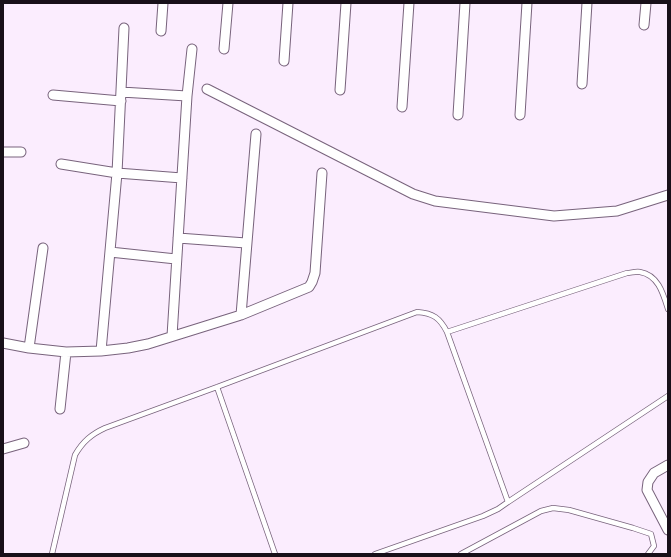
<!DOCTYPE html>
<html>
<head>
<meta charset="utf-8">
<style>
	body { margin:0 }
	#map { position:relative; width:671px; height:557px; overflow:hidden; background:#fbedfe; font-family:Georgia,serif }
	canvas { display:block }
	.frame { position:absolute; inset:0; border:4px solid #181019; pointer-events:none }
</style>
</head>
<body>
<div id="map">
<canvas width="671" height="557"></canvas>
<div class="frame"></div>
</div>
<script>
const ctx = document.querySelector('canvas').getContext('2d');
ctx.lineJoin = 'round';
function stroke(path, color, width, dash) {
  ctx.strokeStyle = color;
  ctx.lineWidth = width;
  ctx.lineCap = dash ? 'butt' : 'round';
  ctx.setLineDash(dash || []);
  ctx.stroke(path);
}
const lane = new Path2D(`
	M 447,332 L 627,273 C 631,273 636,271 640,272 C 658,275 663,293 668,309
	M 217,387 L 275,554
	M 508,502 L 668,396
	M 52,554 L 75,455 C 83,441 92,434 105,428 L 217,387 L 417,312 C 433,313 440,318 447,332 L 508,502 L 498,509 L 483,516 L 375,554
	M 461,554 L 541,511 L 553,508 L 569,510 L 633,528 L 651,534 L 654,546 L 648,554`);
const street = new Path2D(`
	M 644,25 L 646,3
	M 161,31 L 163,3
	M 224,49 L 228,3
	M 284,61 L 288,3
	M 582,84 L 587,3
	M 207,89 L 413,194 L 435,201 L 554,216 L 617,211 L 668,195
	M 340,90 L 346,3
	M 121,92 L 187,96
	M 53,95 L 121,101
	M 402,107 L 409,3
	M 458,115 L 465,3
	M 520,115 L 527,3
	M 3,152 L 21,152
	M 61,164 L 117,173 L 182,178
	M 178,238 L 246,243
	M 110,252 L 176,259
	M 241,315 L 256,134
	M 172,336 L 187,96 L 192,49
	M 3,343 L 29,348 L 66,352 L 101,351 L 128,348 L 148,344 L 241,315 L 309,287 L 312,282 L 315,273 L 322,173
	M 29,348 L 43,248
	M 101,351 L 117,173 L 124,28
	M 60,409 L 66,352
	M 3,449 L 24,443
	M 668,465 L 654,473 L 648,482 L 647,490 L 668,530`);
stroke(lane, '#78637c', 6);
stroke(street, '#78637c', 11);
stroke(lane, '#fff', 4.5);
stroke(street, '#fff', 9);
</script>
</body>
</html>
